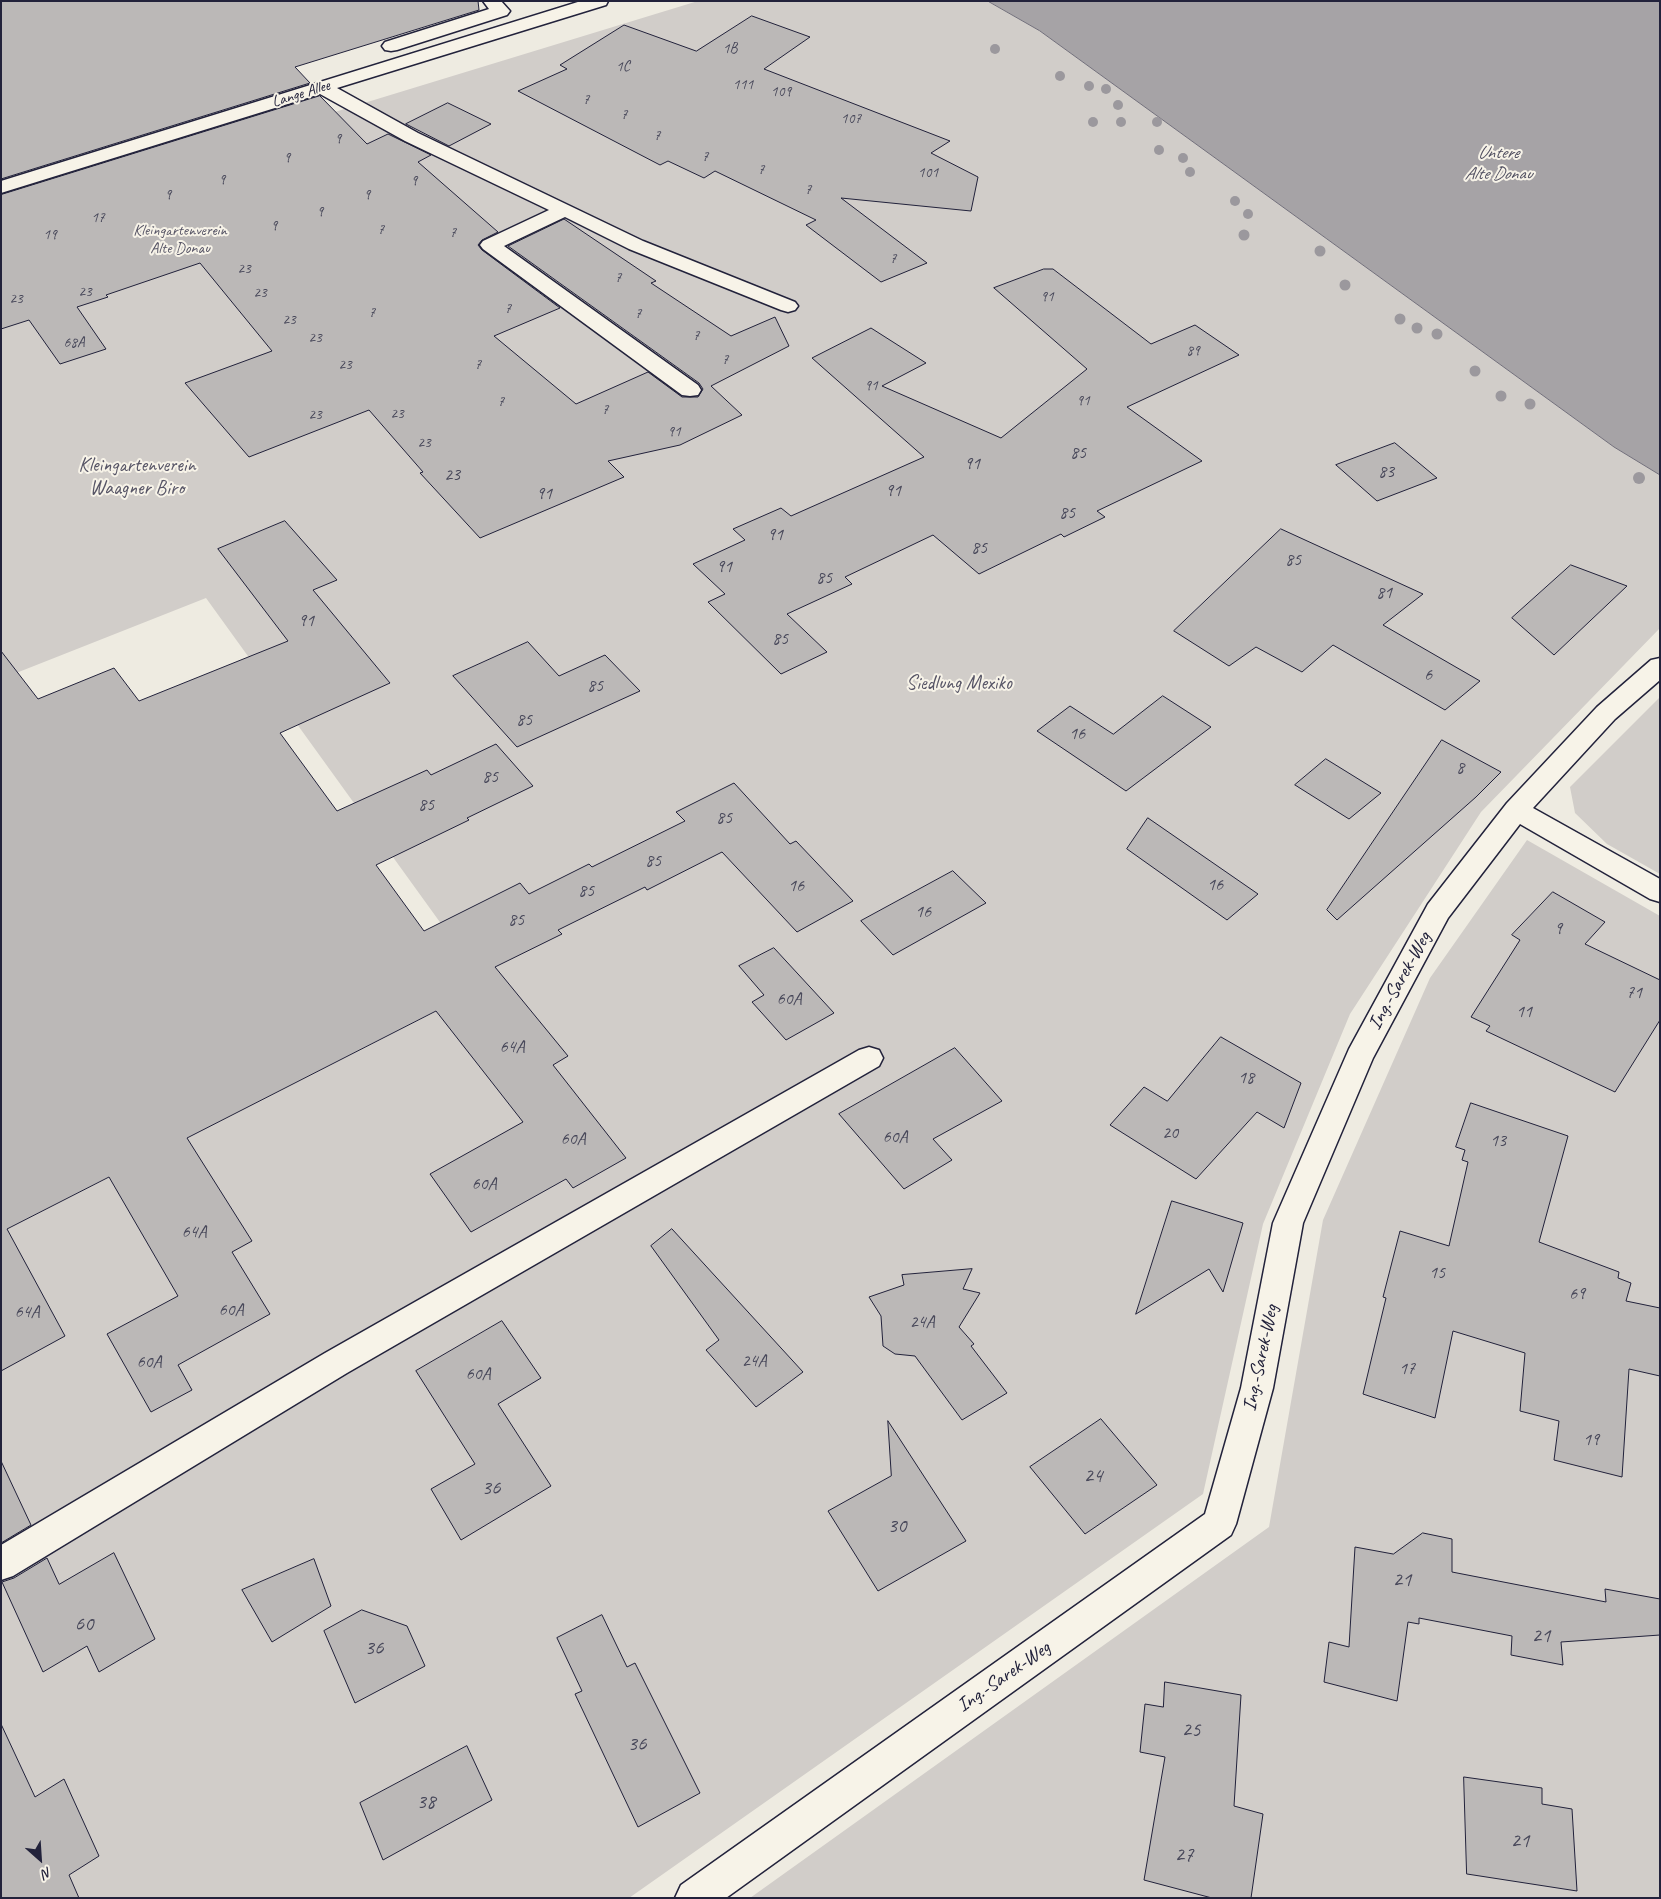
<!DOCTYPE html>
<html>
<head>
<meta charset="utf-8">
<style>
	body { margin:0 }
	#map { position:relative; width:1661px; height:1899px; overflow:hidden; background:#eeebe1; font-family:Caveat,sans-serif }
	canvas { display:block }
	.frame { position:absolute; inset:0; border:2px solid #22223b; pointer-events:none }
	.north { position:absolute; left:15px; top:1834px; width:50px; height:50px; -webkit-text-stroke:4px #f7f3e8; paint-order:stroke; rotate:154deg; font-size:14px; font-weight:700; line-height:20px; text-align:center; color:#22223b }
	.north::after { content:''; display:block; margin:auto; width:18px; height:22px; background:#22223b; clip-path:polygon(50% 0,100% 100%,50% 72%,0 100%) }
</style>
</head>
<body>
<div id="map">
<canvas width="1661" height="1899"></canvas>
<div class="frame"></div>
<div class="north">N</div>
</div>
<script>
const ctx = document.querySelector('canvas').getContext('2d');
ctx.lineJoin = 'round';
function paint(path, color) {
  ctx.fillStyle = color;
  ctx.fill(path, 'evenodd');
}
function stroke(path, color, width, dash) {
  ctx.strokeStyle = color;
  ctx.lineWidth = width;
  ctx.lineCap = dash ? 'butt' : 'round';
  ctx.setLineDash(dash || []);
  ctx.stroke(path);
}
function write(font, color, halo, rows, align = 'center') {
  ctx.font = font + ' Caveat,sans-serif';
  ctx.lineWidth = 4;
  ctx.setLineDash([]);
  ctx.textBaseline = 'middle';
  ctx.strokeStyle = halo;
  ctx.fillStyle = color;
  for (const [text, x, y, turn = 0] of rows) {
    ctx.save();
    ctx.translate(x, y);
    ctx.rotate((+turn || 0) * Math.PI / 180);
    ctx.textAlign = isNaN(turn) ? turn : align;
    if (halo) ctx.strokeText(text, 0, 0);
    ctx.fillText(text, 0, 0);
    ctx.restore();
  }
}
paint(new Path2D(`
	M 698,1 L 988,1 L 1040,31 L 1614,447 L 1660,475 L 1660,628 L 1481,812 L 1350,1014 L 1263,1224 L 1203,1494 L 629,1898 L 1,1898 L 1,1232 L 486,986 L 206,598 L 1,679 L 1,214 Z
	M 1660,697 L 1660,874 L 1607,844 L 1575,813 L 1570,787 Z
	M 1527,840 L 1660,916 L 1660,1898 L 750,1898 L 1269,1527 L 1323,1220 L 1430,978 Z`), '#d1cdc9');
const water = new Path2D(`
	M 988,1 L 1660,1 L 1660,475 L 1614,447 L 1040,31 Z`);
paint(water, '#a6a3a6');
stroke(water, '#716f7b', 1);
const building = new Path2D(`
	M 1,1 L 478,1 L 479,10 L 295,67 L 310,83 L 1,179 Z
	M 752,16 L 810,37 L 764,69 L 950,141 L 931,153 L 978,177 L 971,211 L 841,198 L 927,263 L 881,282 L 806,225 L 816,220 L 715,171 L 704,178 L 668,161 L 660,165 L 518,91 L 567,69 L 560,65 L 624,25 L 696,51 Z
	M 320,96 L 367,144 L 388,134 L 431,155 L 418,162 L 498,232 L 482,240 L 478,245 L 482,250 L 560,308 L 494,336 L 576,404 L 648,372 L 682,397 L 698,397 L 703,389 L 699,383 L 508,246 L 564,219 L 656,281 L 651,283 L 731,336 L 775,317 L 789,346 L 711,386 L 742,415 L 680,445 L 608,461 L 624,477 L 480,538 L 420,473 L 423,472 L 369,410 L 249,457 L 185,383 L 272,351 L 200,263 L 106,295 L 108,297 L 77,307 L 106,349 L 60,364 L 29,320 L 1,329 L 1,195 Z
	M 448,103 L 491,124 L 449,146 L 406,124 Z
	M 1044,269 L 1053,269 L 1151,344 L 1195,325 L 1239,355 L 1127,407 L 1202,461 L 1097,511 L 1105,517 L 1064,537 L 1061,534 L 979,574 L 933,535 L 845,577 L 852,584 L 787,614 L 827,652 L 781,674 L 708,602 L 725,594 L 693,564 L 745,540 L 733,529 L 781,508 L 791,516 L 924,457 L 812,358 L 871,328 L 926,363 L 882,386 L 1001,438 L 1087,369 L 994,288 Z
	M 1395,443 L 1437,478 L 1377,501 L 1336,465 Z
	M 285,521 L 337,580 L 313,590 L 390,683 L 280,733 L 337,811 L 427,770 L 431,775 L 496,744 L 533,786 L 467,818 L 469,820 L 376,865 L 424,931 L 520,883 L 529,894 L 589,864 L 592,867 L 685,821 L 676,812 L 734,783 L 790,844 L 796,841 L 853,901 L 797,932 L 722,852 L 647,890 L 645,887 L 558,930 L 562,934 L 495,967 L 568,1056 L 553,1065 L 626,1158 L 573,1188 L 566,1179 L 471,1232 L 430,1174 L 523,1122 L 436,1011 L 187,1138 L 252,1241 L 232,1252 L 270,1314 L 178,1365 L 192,1390 L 151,1412 L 107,1334 L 178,1296 L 109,1177 L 7,1229 L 65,1336 L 1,1371 L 1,651 L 38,699 L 114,668 L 139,701 L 288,641 L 218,549 Z
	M 1281,529 L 1423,594 L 1383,625 L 1480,681 L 1445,710 L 1333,645 L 1302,672 L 1256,647 L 1229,666 L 1174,631 Z
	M 1571,565 L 1627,586 L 1554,655 L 1512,618 Z
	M 528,642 L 559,676 L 605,655 L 640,691 L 517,747 L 453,676 Z
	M 1163,696 L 1211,727 L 1126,791 L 1037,731 L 1070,706 L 1113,734 Z
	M 1442,740 L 1501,772 L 1476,797 L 1337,920 L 1327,910 Z
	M 1326,759 L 1381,793 L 1349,819 L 1295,785 Z
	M 1148,818 L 1258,894 L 1227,920 L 1127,849 Z
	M 953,871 L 986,903 L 893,955 L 861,921 Z
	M 1553,892 L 1605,922 L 1585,944 L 1660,980 L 1660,1020 L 1615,1092 L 1486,1031 L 1490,1026 L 1471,1017 L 1520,940 L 1512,935 Z
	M 774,948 L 834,1013 L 786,1040 L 752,1002 L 764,995 L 739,966 Z
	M 1221,1037 L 1301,1083 L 1284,1128 L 1257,1112 L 1196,1179 L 1110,1125 L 1144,1087 L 1167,1101 Z
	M 955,1048 L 1002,1101 L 933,1139 L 952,1160 L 904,1189 L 839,1114 Z
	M 1471,1103 L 1568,1136 L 1539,1242 L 1619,1272 L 1618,1278 L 1631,1283 L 1626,1301 L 1660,1308 L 1660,1376 L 1629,1369 L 1622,1477 L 1554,1460 L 1559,1421 L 1520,1411 L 1525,1353 L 1453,1331 L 1435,1418 L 1363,1394 L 1386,1298 L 1383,1297 L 1400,1231 L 1449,1246 L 1468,1162 L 1462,1160 L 1465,1150 L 1456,1147 Z
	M 1172,1201 L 1243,1223 L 1223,1292 L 1209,1269 L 1136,1314 Z
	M 672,1229 L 803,1372 L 756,1407 L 706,1350 L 719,1340 L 651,1246 Z
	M 972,1269 L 963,1289 L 980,1293 L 959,1327 L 974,1344 L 971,1346 L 1007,1393 L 962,1420 L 915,1356 L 895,1354 L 883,1346 L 881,1316 L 869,1297 L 904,1285 L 902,1275 Z
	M 502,1321 L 541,1378 L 498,1404 L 551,1486 L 461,1540 L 431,1489 L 475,1464 L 416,1371 Z
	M 1101,1419 L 1157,1485 L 1085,1534 L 1030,1467 Z
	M 888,1421 L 966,1541 L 878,1591 L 828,1511 L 891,1476 Z
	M 1,1461 L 31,1525 L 1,1543 Z
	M 1423,1533 L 1452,1539 L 1452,1572 L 1606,1602 L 1605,1589 L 1660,1599 L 1660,1635 L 1561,1642 L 1563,1665 L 1511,1655 L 1512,1636 L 1419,1618 L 1419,1624 L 1408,1622 L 1397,1701 L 1324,1682 L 1329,1642 L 1349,1647 L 1355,1547 L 1393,1554 Z
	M 114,1553 L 155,1639 L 99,1672 L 87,1646 L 43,1672 L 2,1582 L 14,1578 L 47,1558 L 59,1584 Z
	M 314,1559 L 331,1606 L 272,1642 L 242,1590 Z
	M 362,1610 L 407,1626 L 425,1666 L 355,1703 L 324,1631 Z
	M 602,1615 L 627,1667 L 635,1663 L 700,1793 L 638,1827 L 575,1694 L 582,1691 L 557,1638 Z
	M 1165,1682 L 1241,1695 L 1234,1806 L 1263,1814 L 1251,1898 L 1212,1898 L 1144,1880 L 1165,1757 L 1140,1752 L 1145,1704 L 1163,1707 Z
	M 1,1724 L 35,1797 L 64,1779 L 99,1856 L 69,1875 L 79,1898 L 1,1898 Z
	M 467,1746 L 492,1800 L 383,1860 L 360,1803 Z
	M 1464,1777 L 1542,1788 L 1542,1804 L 1572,1809 L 1577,1891 L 1467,1874 Z`);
paint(building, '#bbb8b7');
stroke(building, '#22223b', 1);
const minor = new Path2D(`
	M 483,1 L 501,1 L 510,11 L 507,15 L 397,50 L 391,51 L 385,50 L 382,46 L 385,42 L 489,9 Z
	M 581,1 L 608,1 L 606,5 L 337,88 L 418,133 L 643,241 L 795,302 L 798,306 L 795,310 L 788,312 L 781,310 L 629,249 L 565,217 L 504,246 L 698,385 L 701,390 L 698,395 L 690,396 L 682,395 L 483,249 L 480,245 L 483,241 L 549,210 L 405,141 L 320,94 L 1,193 L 1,181 Z
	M 1660,658 L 1660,680 L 1615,719 L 1533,808 L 1660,879 L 1660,902 L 1650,899 L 1520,824 L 1448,918 L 1373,1058 L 1303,1223 L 1273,1388 L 1236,1524 L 1231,1535 L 726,1898 L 675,1898 L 681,1885 L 1205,1514 L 1241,1388 L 1273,1223 L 1349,1049 L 1428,904 L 1507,803 L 1597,707 L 1651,660 Z
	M 869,1047 L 879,1050 L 883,1058 L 879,1066 L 347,1373 L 13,1576 L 1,1580 L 1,1545 L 325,1353 L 859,1050 Z`);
stroke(minor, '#22223b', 3);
paint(minor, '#f7f3e8');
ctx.fillStyle = '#9b989d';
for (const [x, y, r] of [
	[995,49,5],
	[1060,76,5],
	[1089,86,5],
	[1106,89,5],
	[1118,105,5],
	[1093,122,5],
	[1121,122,5],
	[1157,122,5],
	[1159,150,5],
	[1183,158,5],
	[1190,172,5],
	[1235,201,5],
	[1248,214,5],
	[1244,235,5.5],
	[1320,251,5.5],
	[1345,285,5.5],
	[1400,319,5.5],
	[1417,328,5.5],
	[1437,334,5.5],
	[1475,371,5.5],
	[1501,396,5.5],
	[1530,404,5.5],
	[1639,478,6]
]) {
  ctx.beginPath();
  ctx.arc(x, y, r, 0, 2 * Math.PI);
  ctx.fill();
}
write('15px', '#48485a', null, [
	["1B",730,49],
	["1C",623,67],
	["111",743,85],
	["109",781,92],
	["7",586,100],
	["7",624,115],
	["107",851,119],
	["7",657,136],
	["9",338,139],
	["7",705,157],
	["9",287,158],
	["7",761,170],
	["101",928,173],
	["9",222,180],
	["9",414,181],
	["7",808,190],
	["9",168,195],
	["9",367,195],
	["9",320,212],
	["17",98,218],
	["9",274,226],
	["7",381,230],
	["7",453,233],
	["19",50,235],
	["7",893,259],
	["23",244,269],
	["7",618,278],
	["23",85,292],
	["23",260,293],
	["91",1047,297],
	["23",16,299],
	["7",508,309],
	["7",372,313],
	["7",638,314],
	["23",289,320],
	["7",696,336],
	["23",315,338],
	["68A",74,343],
	["89",1193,351],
	["7",725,360],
	["23",345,365],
	["7",478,365],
	["91",871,386],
	["91",1083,401],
	["7",501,402],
	["7",605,410],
	["23",397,414],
	["23",315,415],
	["91",674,432],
	["23",424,443]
]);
write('16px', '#22223b', '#f7f3e8', [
	["Lange Allee",301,94,-17]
]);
write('16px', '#575566', '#f7f3e8', [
	["Kleingartenverein",180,231],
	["Alte Donau",180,249]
]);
write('italic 18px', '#504f60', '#f7f3e8', [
	["Untere",1498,153],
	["Alte Donau",1498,174]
]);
write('18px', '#48485a', null, [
	["85",1078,453],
	["91",972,464],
	["83",1386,472],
	["23",452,475],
	["91",893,491],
	["91",544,494],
	["85",1067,513],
	["91",775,535],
	["85",979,548],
	["85",1293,560],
	["91",724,567],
	["85",824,578],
	["81",1384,593],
	["91",306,621],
	["85",780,639],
	["6",1428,675],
	["85",595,686],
	["85",524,720],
	["16",1077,734],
	["8",1460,768],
	["85",490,777],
	["85",426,805],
	["85",724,818],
	["85",653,861],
	["16",1215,885],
	["16",796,886],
	["85",586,891],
	["16",923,912],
	["85",516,920],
	["9",1558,929],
	["71",1634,993],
	["60A",789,999],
	["11",1524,1012],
	["64A",512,1047],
	["18",1246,1078],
	["20",1170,1133],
	["60A",895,1137],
	["60A",573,1139],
	["13",1498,1141],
	["60A",484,1184],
	["64A",194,1232],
	["15",1437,1273],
	["69",1577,1294],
	["60A",231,1310],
	["64A",27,1312],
	["24A",922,1322],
	["24A",754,1361],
	["60A",149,1362],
	["17",1407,1369],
	["60A",478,1374],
	["19",1591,1440]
]);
write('20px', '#575566', '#f7f3e8', [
	["Kleingartenverein",137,466],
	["Waagner Biro",137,489],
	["Siedlung Mexiko",959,684]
]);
write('20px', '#22223b', '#f7f3e8', [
	["Ing.-Sarek-Weg",1400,981,-61],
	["Ing.-Sarek-Weg",1261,1358,-78],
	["Ing.-Sarek-Weg",1004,1677,-35]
]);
write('21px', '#48485a', null, [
	["24",1093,1476],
	["36",491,1488],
	["30",897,1526],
	["21",1402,1580],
	["60",84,1624],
	["21",1541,1636],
	["36",374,1648],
	["25",1191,1730],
	["36",637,1744],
	["38",426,1802],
	["21",1520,1841],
	["27",1184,1855]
]);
</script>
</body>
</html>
